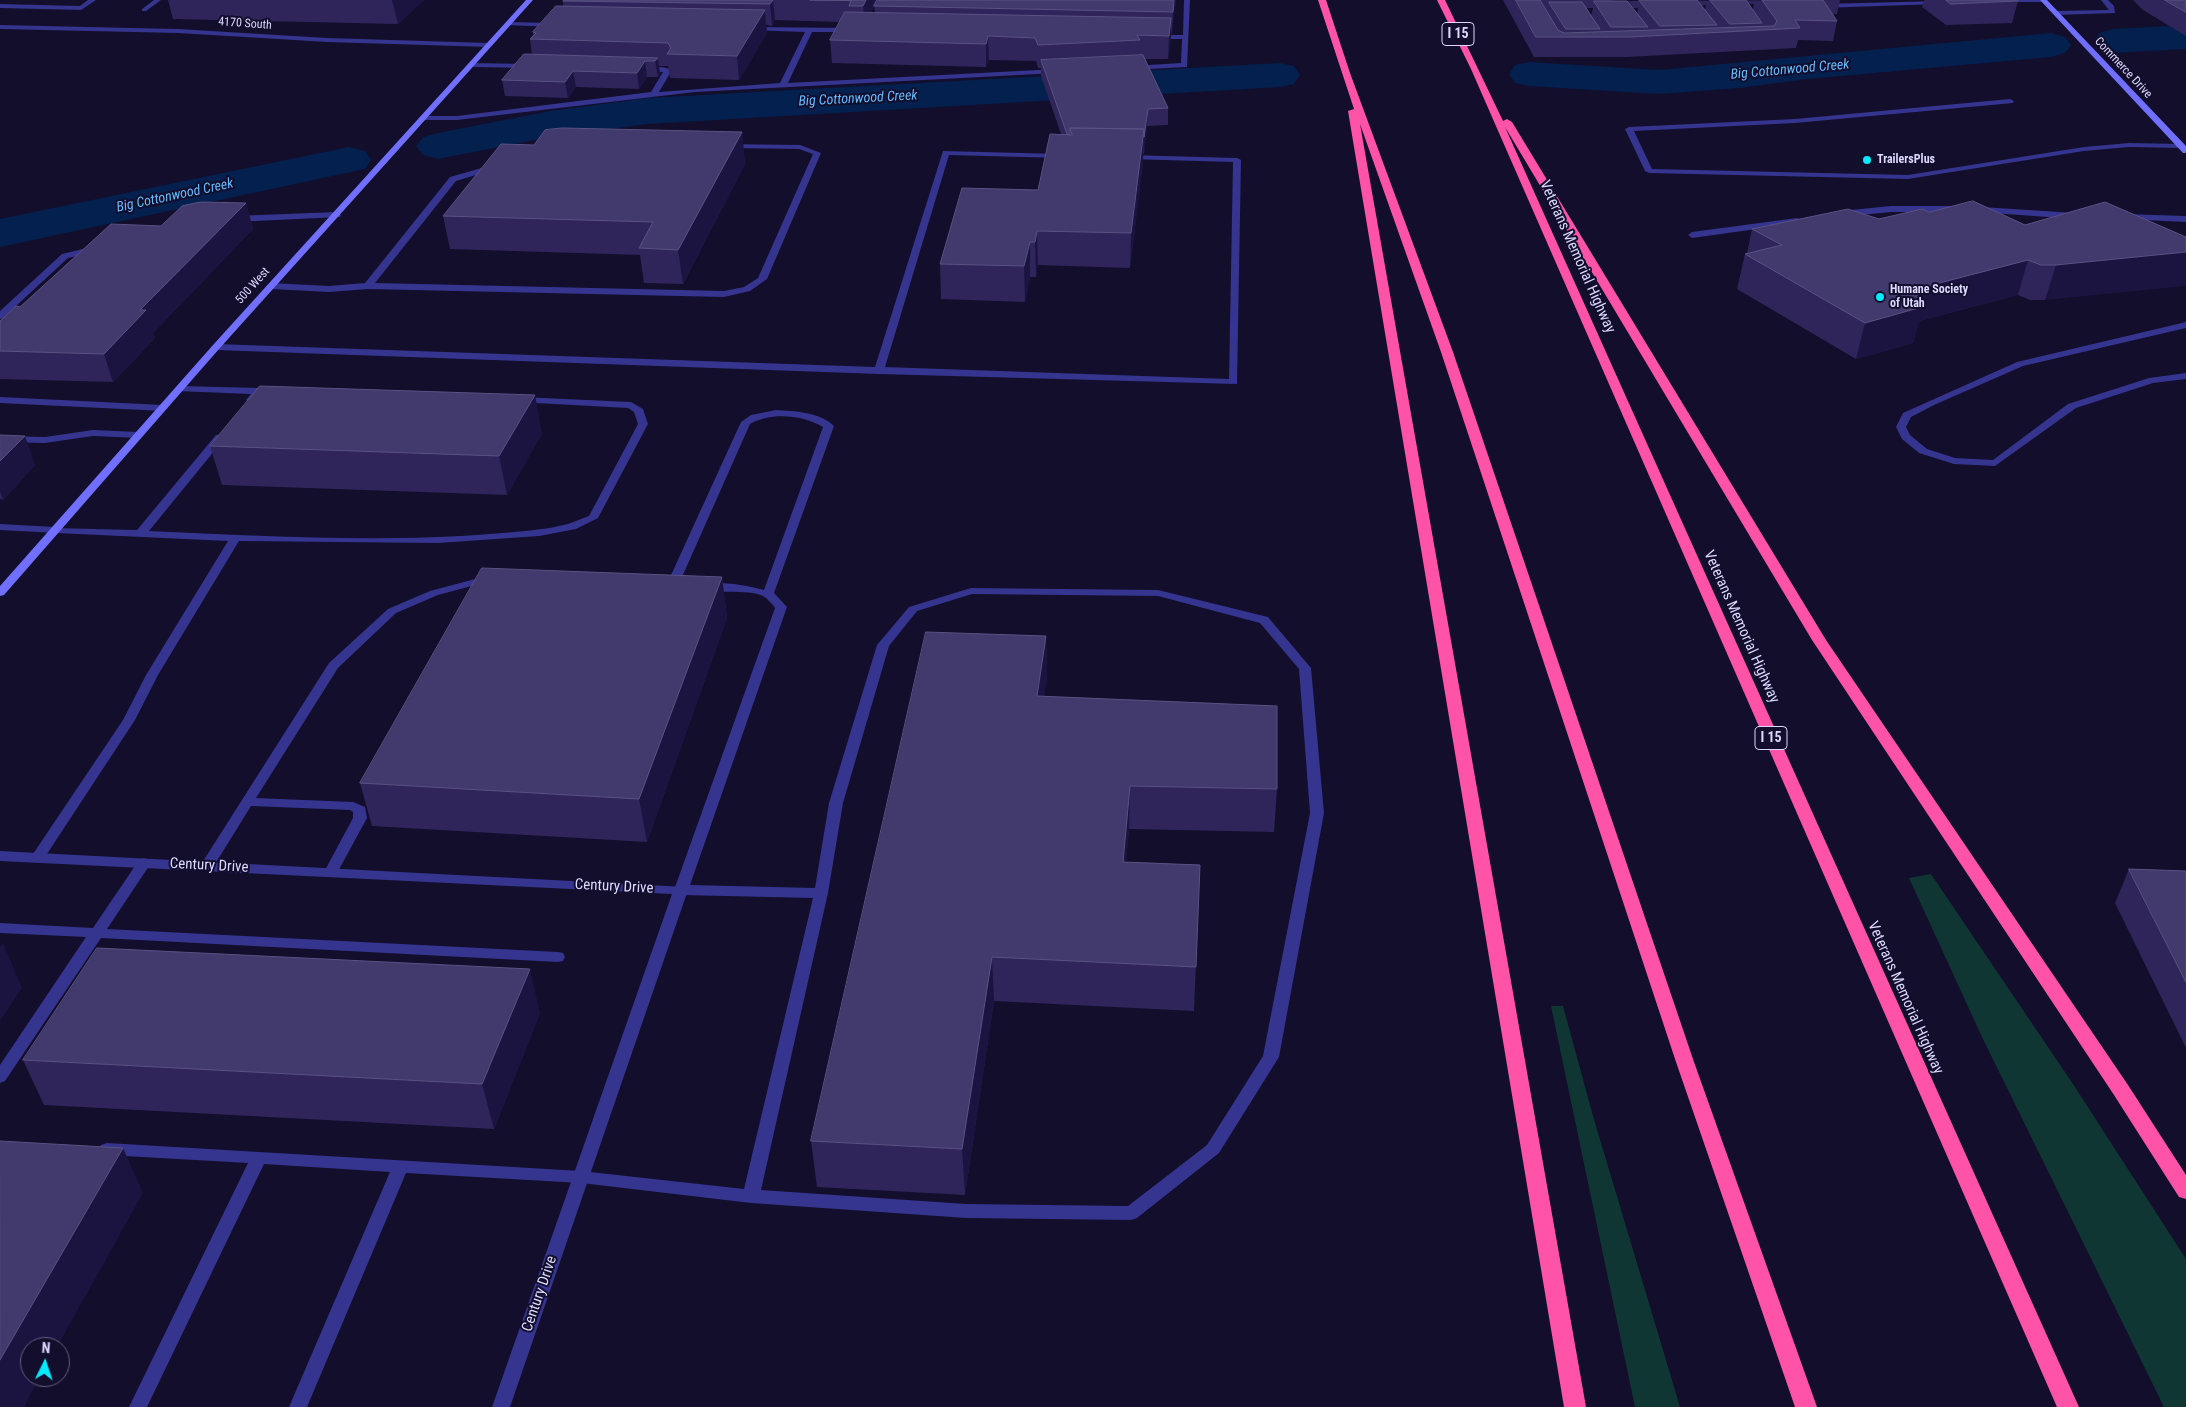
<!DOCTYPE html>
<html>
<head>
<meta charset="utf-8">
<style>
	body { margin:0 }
	#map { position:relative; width:2186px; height:1407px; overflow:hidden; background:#120e2b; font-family:"Roboto Condensed",sans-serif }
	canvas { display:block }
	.north { position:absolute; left:20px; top:1337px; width:50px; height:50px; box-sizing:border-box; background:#120e2b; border:1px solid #635f80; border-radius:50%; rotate:4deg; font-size:14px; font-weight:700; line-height:20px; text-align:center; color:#dcd8ff }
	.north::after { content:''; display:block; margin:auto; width:18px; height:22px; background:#04eaff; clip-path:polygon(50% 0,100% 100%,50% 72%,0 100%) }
</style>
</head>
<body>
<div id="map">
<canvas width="2186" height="1407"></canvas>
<div class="north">N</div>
</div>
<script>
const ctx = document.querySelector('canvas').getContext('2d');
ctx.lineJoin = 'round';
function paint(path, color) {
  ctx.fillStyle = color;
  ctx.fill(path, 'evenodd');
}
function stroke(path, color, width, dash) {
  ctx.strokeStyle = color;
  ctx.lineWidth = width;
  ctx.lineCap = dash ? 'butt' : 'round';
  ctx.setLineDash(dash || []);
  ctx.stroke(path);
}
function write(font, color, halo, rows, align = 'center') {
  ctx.font = font + ' "Roboto Condensed",sans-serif';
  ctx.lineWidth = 4;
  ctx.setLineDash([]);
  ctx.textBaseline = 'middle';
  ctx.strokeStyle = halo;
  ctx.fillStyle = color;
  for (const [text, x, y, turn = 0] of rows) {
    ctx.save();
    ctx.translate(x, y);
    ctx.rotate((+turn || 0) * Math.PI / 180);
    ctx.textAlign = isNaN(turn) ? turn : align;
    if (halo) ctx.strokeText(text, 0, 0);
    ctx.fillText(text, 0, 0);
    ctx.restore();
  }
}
paint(new Path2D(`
	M 1931,874 L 2073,1084 L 2186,1259 L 2186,1407 L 2164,1407 L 1982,1037 L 1909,878 Z
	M 1551,1006 L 1563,1006 L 1593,1116 L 1680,1407 L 1635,1407 Z`), '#103634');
paint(new Path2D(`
	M 2186,25 L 2186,49 L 2113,53 L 2099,49 L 2094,41 L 2099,33 L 2113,29 Z
	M 2051,33 L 2065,37 L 2071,45 L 2065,53 L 2051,57 L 1808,79 L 1739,88 L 1659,94 L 1529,86 L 1515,83 L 1509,74 L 1515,65 L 1529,62 L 1659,70 Z
	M 1280,63 L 1294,66 L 1300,75 L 1294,84 L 1280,87 L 648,124 L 550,137 L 438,159 L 423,155 L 416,146 L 423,137 L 438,133 L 550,111 L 648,98 Z
	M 349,147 L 365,151 L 371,160 L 365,169 L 0,247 L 0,219 Z`), '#04204e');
paint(new Path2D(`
	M 88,0 L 96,0 L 81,10 L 0,8 L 0,4 L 80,6 Z
	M 154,0 L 161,0 L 146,11 L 142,11 L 142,9 Z
	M 1184,0 L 1190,0 L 1187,67 L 1129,70 L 1128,68 L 1132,66 L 1181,63 L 1182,39 L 1154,39 L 1150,37 L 1154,35 L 1183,35 Z
	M 1998,0 L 2046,0 L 2043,2 L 2001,2 Z
	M 2101,0 L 2108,0 L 2114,6 L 2115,13 L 2055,15 L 2052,13 L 2055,11 L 2109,10 Z
	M 1940,1 L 1941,2 L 1938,4 L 1821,8 L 1818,6 L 1821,4 Z
	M 508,22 L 555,23 L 558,25 L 555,27 L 506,25 L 506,23 Z
	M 750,27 L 853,28 L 856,30 L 853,32 L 812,32 L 788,83 L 1057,69 L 1061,71 L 1057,73 L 695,92 L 457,120 L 425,120 L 421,118 L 425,116 L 457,116 L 651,92 L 663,72 L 640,71 L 639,69 C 646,65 665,66 672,70 L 659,92 L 780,83 L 805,32 L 748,30 L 748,28 Z
	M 469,63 L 531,64 L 535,66 L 531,68 L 472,67 L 469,67 Z
	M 2010,99 L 2014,101 L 2013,103 L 1795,123 L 1634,131 L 1652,169 L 1908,175 L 2084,147 L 2129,143 L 2181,144 L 2185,146 L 2181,148 L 2129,147 L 2084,151 L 1908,179 L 1649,173 L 1645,171 L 1625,129 L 1629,127 L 1795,119 Z
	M 724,144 L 800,145 L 821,153 L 767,279 L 750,291 L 724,297 L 368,289 L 329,292 L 271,289 L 266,286 L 271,283 L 329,286 L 365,283 L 450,177 L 496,164 L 499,164 L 499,168 L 456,181 L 375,283 L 724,291 L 744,287 L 758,278 L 813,154 L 799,149 L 727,148 L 723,146 Z
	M 943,151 L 1061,154 L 1065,156 L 1061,158 L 949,155 L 885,367 L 1229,379 L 1233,162 L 1128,159 L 1124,157 L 1128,155 L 1237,158 L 1241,160 L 1237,384 L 879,374 L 216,350 L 211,347 L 216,344 L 875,367 Z
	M 1891,206 L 1956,206 L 1960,209 L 1956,212 L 1891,212 L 1841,217 L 1837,214 L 1841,211 Z
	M 1981,207 L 2076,213 L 2080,216 L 2076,219 L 1978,212 L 1978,208 Z
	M 337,212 L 341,215 L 340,217 L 234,222 L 230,219 L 234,216 Z
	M 2124,214 L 2186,216 L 2186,222 L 2121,219 L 2121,215 Z
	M 1797,218 L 1801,221 L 1800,223 L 1692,238 L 1688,235 L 1692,232 Z
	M 95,246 L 99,249 L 98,251 L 68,258 L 3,318 L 0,319 L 0,311 L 62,254 Z
	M 2186,322 L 2186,328 L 2023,366 L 1934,405 L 1911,417 L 1906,427 L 1910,435 L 1927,449 L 1955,458 L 1993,460 L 2068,404 L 2149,378 L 2186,373 L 2186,379 L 2153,383 L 2076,408 L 1995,466 L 1954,464 L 1919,453 L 1902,439 L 1896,427 L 1903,413 L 2017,362 Z
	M 180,386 L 259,388 L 264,391 L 255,402 L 251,403 L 246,400 L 251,394 L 176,391 L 175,389 Z
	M 0,397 L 163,405 L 168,408 L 163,411 L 0,403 Z
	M 521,397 L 631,402 L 643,409 L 648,424 L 598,518 L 576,529 L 539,536 L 438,543 L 239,541 L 158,675 L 135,720 L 43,860 L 33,860 L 31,857 L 33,854 L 123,720 L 146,675 L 228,541 L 56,533 L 52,532 L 50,530 L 52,528 L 137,530 L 216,435 L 224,435 L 224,439 L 149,531 C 281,537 419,545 550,528 L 568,524 L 589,516 L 638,424 L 634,412 L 628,408 L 517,402 L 516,400 Z
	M 776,410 C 794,411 820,412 834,426 L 774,593 L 787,607 L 690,885 L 815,888 L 829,803 L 877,645 L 909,607 L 971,588 L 1158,590 L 1268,617 L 1311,668 L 1324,813 L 1279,1057 L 1219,1153 L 1137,1218 L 1131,1220 L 966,1218 L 751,1203 L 581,1183 L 406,1173 L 307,1407 L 289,1407 L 390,1172 L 264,1164 L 147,1407 L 129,1407 L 248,1163 L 107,1155 L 101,1153 L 99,1149 L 101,1145 L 107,1143 L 581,1171 L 744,1189 L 813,898 L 681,895 L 676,893 L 674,890 L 775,608 C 772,604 768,599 763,596 C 748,588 711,596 701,587 C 710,578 751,586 764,590 L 823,427 C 802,415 772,412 750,424 L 678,586 L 672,589 L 666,586 L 741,422 L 751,415 ZM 972,594 L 1158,596 L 1260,623 L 1299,669 L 1310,813 L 1263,1056 L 1207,1145 L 1128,1206 L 966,1204 L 761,1190 L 828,893 L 843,803 L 889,646 L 917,611 Z
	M 93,430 L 139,432 L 144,435 L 139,438 L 93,436 L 45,443 L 0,442 L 0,436 L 45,437 Z
	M 479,578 L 489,578 L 495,581 L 493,583 L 479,584 L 438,595 L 396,613 L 338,668 L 256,798 L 353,802 L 365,807 L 367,818 L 336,875 L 326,875 L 324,872 L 353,818 L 353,812 L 350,810 L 251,806 L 212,869 L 202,869 L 200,866 L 329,663 L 388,609 L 430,591 Z
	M 144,858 L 149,860 L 151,863 L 107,929 L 558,952 L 563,953 L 565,957 L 563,961 L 558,962 L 101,938 L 5,1081 L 0,1083 L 0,1065 L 86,937 L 0,933 L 0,923 L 93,928 L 139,860 Z`), '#35348f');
paint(new Path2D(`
	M 0,25 L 178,29 L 327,38 L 489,43 L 493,45 L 489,47 L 327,42 L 178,33 L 0,29 Z
	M 0,524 L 56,527 L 62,530 L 56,533 L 0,530 Z
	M 0,851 L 686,887 L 688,890 L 510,1407 L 492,1407 L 672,894 L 0,861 Z`), '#35348f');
paint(new Path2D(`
	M 526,0 L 533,0 L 219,349 L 4,595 L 0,596 L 0,586 L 213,345 Z
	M 2040,0 L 2047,0 L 2186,146 L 2186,153 L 2183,153 Z`), '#706fff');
paint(new Path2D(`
	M 1318,0 L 1326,0 L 1350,73 L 1453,352 L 1694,1062 L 1817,1407 L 1795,1407 L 1676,1062 L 1441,352 L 1360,124 L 1586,1407 L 1564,1407 L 1348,111 L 1354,109 Z
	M 1437,0 L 1445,0 L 1503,121 L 1507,119 L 1512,122 L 1826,640 L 2128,1085 L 2186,1175 L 2186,1199 L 2179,1197 L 2114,1095 L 1812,640 L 1505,127 L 2079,1407 L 2057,1407 L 1471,69 Z`), '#ff53a8');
paint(new Path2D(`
	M 168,0 L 424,0 L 398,24 L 173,19 Z
	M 564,0 L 877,0 L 871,12 L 875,12 L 874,6 L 1176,0 L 1168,59 L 1145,59 L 1168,108 L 1168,125 L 1147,126 L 1144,154 L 1143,154 L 1143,162 L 1130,268 L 1038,265 L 1036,277 L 1030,277 L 1025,302 L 941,299 L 940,264 L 1038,190 L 1061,134 L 1041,76 L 1041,68 L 1038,68 L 1036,61 L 989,60 L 986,67 L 832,63 L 830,40 L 840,22 L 775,20 L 772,26 L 766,25 L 767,33 L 739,80 L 670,78 L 668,66 L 659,66 L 660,74 L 658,77 L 647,77 L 639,89 L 576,87 L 568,98 L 505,96 L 502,80 L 532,55 L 530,39 L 533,35 L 533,32 L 563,6 L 563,1 Z
	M 1503,0 L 1612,0 L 1612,1 L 1840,0 L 1837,14 L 1832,14 L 1837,21 L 1833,41 L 1798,40 L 1796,48 L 1627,57 L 1534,57 ZM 1749,4 L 1754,4 L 1753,10 ZM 1706,5 L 1705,10 L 1701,6 ZM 1587,8 L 1593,8 L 1591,16 ZM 1633,8 L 1638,8 L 1637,13 Z
	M 1924,0 L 2016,0 L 2018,1 L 2012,23 L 1946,25 L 1922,7 Z
	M 2133,0 L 2186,0 L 2186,36 L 2143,10 Z
	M 742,132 L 745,164 L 683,284 L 644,283 L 640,255 L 450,249 L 443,216 L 534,145 Z
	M 2105,202 L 2045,300 L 2030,300 L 2018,295 L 1919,321 L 1913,343 L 1856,359 L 1737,289 L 1745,254 L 1747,253 L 1752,229 L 1879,219 L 1929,212 L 2025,225 Z
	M 246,203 L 253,229 L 153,333 L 155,338 L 113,382 L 0,379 L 0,321 L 20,307 Z
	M 542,433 L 507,495 L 222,485 L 210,446 Z
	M 0,435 L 35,465 L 3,500 L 0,499 Z
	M 722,577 L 727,618 L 647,842 L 372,826 L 360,783 Z
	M 1046,636 L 1047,678 L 1044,696 L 1277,789 L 1274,832 L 1129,829 L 1126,862 L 1200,865 L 1194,1011 L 994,1001 L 965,1195 L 817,1187 L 811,1141 Z
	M 2129,869 L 2186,871 L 2186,1048 L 2115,903 Z
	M 540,1013 L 494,1129 L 44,1105 L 23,1060 Z`), '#2f255a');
paint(new Path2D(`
	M 392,0 L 424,0 L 398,24 Z
	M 773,0 L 775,20 L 772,26 L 770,4 Z
	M 866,0 L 877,0 L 865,27 L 863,6 Z
	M 1174,0 L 1176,0 L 1172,33 L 1173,12 Z
	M 765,10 L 767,33 L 739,80 L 737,56 Z
	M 1171,18 L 1171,41 L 1168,59 L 1169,36 Z
	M 988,36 L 989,60 L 986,67 L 986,44 Z
	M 658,58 L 660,74 L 658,77 L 655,61 Z
	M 645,61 L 647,77 L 639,89 L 637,73 Z
	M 573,71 L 576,87 L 568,98 L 565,82 Z
	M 1148,109 L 1147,126 L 1144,154 L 1144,137 Z
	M 1144,129 L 1143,162 L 1130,268 L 1131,233 Z
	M 742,132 L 745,164 L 683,284 L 678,250 Z
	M 246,203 L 253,229 L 153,333 L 155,338 L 113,382 L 104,354 L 140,310 Z
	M 1037,231 L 1038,265 L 1036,277 L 1035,242 Z
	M 1030,242 L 1030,277 L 1025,302 L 1024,266 Z
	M 2186,252 L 2186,286 L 2045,300 L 2056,265 Z
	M 2028,260 L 2018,295 L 1919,321 L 1913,343 L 1856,359 L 1865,323 L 1920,288 Z
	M 535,395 L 542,433 L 507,495 L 499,456 Z
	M 25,436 L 35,465 L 3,500 L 0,491 L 0,461 Z
	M 722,577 L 727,618 L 647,842 L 639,799 Z
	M 1046,636 L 1047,678 L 1038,738 L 1037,696 Z
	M 1130,786 L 1129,829 L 1122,906 L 1123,862 Z
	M 3,943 L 22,988 L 0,1021 L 0,947 Z
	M 992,957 L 994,1001 L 965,1195 L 962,1149 Z
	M 530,969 L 540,1013 L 494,1129 L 482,1084 Z
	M 123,1148 L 143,1193 L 57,1347 L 30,1347 L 30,1377 L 40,1377 L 24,1407 L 0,1407 L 0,1360 Z`), '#1c1440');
const building = new Path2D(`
	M 564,0 L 773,0 L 770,4 L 563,1 Z
	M 810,0 L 866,0 L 863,6 L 849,6 L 851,1 Z
	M 877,0 L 1174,0 L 1173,12 L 874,6 Z
	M 1516,0 L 1540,0 L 1558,30 L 1564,33 L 1774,26 L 1777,21 L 1762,0 L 1823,0 L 1837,21 L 1795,20 L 1800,28 L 1630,37 L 1536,37 Z
	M 1639,0 L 1697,0 L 1717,25 L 1660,26 Z
	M 1710,0 L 1746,0 L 1762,23 L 1730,24 Z
	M 1946,0 L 2016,0 L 2018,1 L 1951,4 Z
	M 2165,0 L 2186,0 L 2186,12 Z
	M 1594,1 L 1627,1 L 1648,27 L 1611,27 Z
	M 1549,2 L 1582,2 L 1600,29 L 1566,29 Z
	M 556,6 L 765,10 L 737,56 L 667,54 L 671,48 L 668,43 L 530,39 L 536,33 L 533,32 Z
	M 845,12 L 1171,18 L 1169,36 L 1137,35 L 1140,40 L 1038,45 L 1035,38 L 988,36 L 986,44 L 830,40 Z
	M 524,54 L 658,58 L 655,61 L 645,61 L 637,73 L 573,71 L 565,82 L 502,80 Z
	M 1143,55 L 1168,108 L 1148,109 L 1144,137 L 1144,129 L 1070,128 L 1070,135 L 1067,134 L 1041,60 Z
	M 562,128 L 742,132 L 678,250 L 639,248 L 653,222 L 443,216 L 501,144 L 534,145 L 545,130 Z
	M 1070,128 L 1144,129 L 1131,233 L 1037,231 L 1035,242 L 1030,242 L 1024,266 L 940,264 L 962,188 L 1038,190 L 1050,134 L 1072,135 Z
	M 1973,201 L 2025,225 L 2105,202 L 2186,237 L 2186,252 L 2056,265 L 2041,265 L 2028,260 L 1920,288 L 1922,307 L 1865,323 L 1745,254 L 1782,245 L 1752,229 L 1848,209 L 1879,219 L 1922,209 L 1929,212 Z
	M 201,202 L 246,203 L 140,310 L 146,310 L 104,354 L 0,351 L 0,321 L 16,306 L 20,307 L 111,224 L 161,226 L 182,206 Z
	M 260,386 L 535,395 L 499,456 L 210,446 Z
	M 0,435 L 25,436 L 0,461 Z
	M 482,568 L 722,577 L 639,799 L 360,783 Z
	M 926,632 L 1046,636 L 1037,696 L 1277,706 L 1277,789 L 1130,786 L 1123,862 L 1200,865 L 1196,967 L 992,957 L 962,1149 L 811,1141 Z
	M 2129,869 L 2186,871 L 2186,982 Z
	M 97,948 L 530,969 L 482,1084 L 23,1060 Z
	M 0,1141 L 123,1148 L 0,1360 Z`);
paint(building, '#42396c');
stroke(building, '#5a5283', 1);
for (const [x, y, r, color] of [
	[1867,160,5,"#04eaff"],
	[1880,297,5,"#04eaff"]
]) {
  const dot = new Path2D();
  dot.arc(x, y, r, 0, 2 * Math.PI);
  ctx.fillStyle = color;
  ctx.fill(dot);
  stroke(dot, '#120e2b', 2);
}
write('12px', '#dcd8ff', '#120e2b', [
	["4170 South",245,24,4],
	["Commerce Drive",2123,68,47],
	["500 West",253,286,-48]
]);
write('bold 12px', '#dcd8ff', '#120e2b', [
	["TrailersPlus",1877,160],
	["Humane Society",1890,290],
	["of Utah",1890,304]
], 'left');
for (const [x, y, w] of [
	[1458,34,32],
	[1771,738,32]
]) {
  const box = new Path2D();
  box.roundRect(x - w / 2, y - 11.5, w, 23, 4);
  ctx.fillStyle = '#120e2b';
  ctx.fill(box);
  stroke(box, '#dcd8ff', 1);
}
write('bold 14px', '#dcd8ff', null, [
	["I 15",1458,34],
	["I 15",1771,738]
]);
write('italic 14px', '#6bf', '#120e2b', [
	["Big Cottonwood Creek",1790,70,-5],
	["Big Cottonwood Creek",858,99,-3],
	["Big Cottonwood Creek",175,196,-12]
]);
write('15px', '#dcd8ff', '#120e2b', [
	["Veterans Memorial Highway",1577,257,66],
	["Veterans Memorial Highway",1741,627,66],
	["Century Drive",209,866,3],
	["Century Drive",614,887,3],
	["Veterans Memorial Highway",1905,998,66],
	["Century Drive",540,1294,-71]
]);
</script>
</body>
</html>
